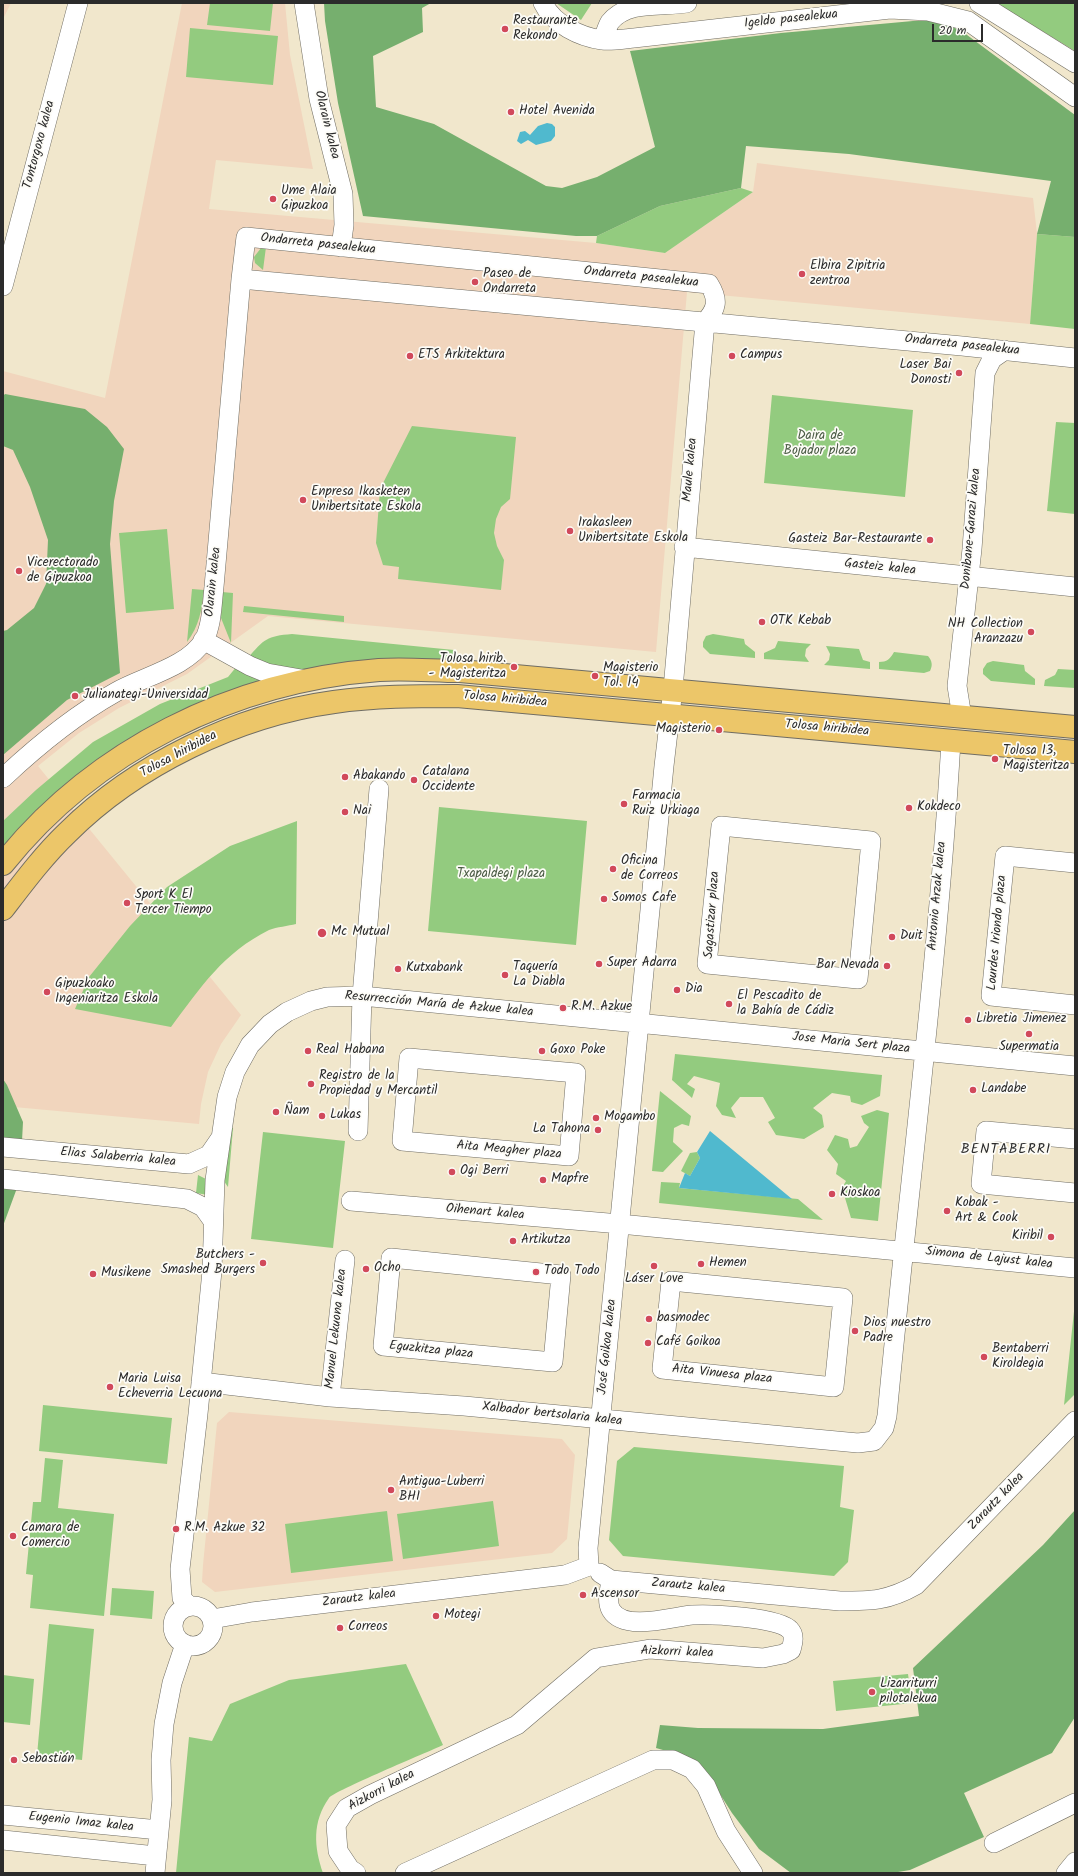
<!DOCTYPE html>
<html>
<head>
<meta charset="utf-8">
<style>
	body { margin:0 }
	#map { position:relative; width:1078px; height:1876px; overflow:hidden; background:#f1e7cc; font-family:Kalam,sans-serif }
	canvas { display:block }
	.frame { position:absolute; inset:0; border:4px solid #2b2b2b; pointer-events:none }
	.scale { position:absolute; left:932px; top:24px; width:51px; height:18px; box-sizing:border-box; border:2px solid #2b2b2b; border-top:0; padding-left:5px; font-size:12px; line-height:14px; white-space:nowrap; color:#2b2b2b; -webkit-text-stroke:3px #fdfcf7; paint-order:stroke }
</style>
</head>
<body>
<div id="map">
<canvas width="1078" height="1876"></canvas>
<div class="frame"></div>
<div class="scale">20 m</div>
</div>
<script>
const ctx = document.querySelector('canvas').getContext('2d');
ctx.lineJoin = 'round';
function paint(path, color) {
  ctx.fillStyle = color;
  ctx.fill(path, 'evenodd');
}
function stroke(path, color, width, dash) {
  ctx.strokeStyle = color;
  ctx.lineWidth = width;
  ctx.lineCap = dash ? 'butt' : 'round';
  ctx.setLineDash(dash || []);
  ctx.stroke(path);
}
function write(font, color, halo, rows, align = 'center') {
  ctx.font = font + ' Kalam,sans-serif';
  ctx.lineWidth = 3.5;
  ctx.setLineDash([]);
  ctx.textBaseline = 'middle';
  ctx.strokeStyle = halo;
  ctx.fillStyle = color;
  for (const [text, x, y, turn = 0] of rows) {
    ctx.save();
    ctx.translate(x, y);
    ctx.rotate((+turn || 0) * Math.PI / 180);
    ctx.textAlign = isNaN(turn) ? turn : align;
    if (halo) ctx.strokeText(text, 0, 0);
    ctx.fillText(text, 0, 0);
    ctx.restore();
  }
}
paint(new Path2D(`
	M 3,3 L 11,3 L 3,19 Z
	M 182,3 L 285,3 L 290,55 L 313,169 L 216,160 L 209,209 L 596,243 L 665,253 L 753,192 L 757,163 L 1033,198 L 1037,234 L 1030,324 L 687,292 L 656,652 L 268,616 L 187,674 L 119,708 L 79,733 L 38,766 L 241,1015 L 221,1044 L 208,1072 L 201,1104 L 199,1124 L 3,1106 L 3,371 L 105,398 Z
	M 229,1412 L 562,1439 L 575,1455 L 567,1539 L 552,1553 L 215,1592 L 202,1582 L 203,1565 L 217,1423 Z`), '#f1d5bd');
paint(new Path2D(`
	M 210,3 L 273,3 L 270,31 L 207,25 Z
	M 556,3 L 592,3 L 581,20 Z
	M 996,3 L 1075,3 L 1075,51 Z
	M 190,28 L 278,36 L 273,85 L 186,77 Z
	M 741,188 L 753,192 L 665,253 L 596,243 L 597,236 L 660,206 Z
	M 1037,234 L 1075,237 L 1075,329 L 1030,324 Z
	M 266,247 L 263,270 L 255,263 L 254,257 L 261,248 Z
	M 772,395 L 913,410 L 905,497 L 764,483 Z
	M 1056,422 L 1075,423 L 1075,514 L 1047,511 Z
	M 412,426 L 516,437 L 510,499 L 501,507 L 496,519 L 494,533 L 497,546 L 504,560 L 501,590 L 398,579 L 399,567 L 383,565 L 376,543 L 380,489 Z
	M 167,529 L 174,609 L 126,613 L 119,533 Z
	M 192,589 L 204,590 C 202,610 199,626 187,642 Z
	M 222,592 L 233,593 L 231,643 L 221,618 Z
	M 244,606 L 344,616 L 344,622 L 243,612 Z
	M 292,634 L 454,650 L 453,661 L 301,671 L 271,667 L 248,658 C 264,639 267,636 292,634 Z
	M 713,634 L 744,639 L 745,644 L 755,652 L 755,658 L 710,654 L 703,647 L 703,642 L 706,636 Z
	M 778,641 L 811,644 L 806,649 L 805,656 L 809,662 L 764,659 L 764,653 L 775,648 Z
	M 826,646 L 859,649 L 863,660 L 870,662 L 870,669 L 824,665 L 829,660 L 830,654 Z
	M 894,652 L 928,656 C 932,661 933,665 930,671 L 924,673 L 879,669 L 879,662 C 887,662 890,659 894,652 Z
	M 993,661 L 1024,665 L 1025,671 L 1035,679 L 1035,685 L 991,681 L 983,674 L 983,669 L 987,663 Z
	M 237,666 L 269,681 L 194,706 L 3,852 L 3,821 L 36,790 L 93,742 L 160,704 L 228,677 Z
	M 1058,669 L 1075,670 L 1075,688 L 1044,686 L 1045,680 L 1055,675 Z
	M 439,807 L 587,821 L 576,945 L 428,931 Z
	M 297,821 L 296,924 C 288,926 277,927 269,930 C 223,953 201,987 171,1027 L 75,1009 L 89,977 L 130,926 L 167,887 L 230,846 Z
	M 675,1054 L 882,1075 L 880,1096 L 862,1105 L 851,1102 L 850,1096 L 832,1093 L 813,1108 L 822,1115 L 824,1127 L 804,1139 L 776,1135 L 768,1122 L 775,1118 L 763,1097 L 740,1097 L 731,1108 L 736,1118 L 722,1115 L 716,1106 L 720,1083 L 694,1076 L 687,1084 L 695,1089 L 692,1098 L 672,1080 Z
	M 660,1091 L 691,1116 L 689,1126 L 682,1124 L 674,1128 L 673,1142 L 683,1151 L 663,1172 L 652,1171 Z
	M 877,1110 L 889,1113 L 878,1221 L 851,1218 L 842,1188 L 846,1181 L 836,1174 L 838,1164 L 827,1150 L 835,1135 L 848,1139 L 850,1148 L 857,1146 L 869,1127 L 864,1123 L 861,1116 Z
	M 228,1128 L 233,1128 L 228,1187 L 221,1177 Z
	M 263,1132 L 345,1141 L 333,1248 L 251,1239 Z
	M 697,1152 L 700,1158 L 690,1176 L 681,1171 L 690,1153 Z
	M 198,1175 L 210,1181 L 208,1195 L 196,1193 Z
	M 661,1182 L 680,1183 L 679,1188 L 798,1199 L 823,1220 L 659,1203 Z
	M 1075,1302 L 1075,1394 L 1064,1405 Z
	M 43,1405 L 172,1418 L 167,1464 L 39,1451 Z
	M 634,1447 L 844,1466 L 840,1507 L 854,1510 L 848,1562 L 834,1576 L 623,1556 L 609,1540 L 617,1461 Z
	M 45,1458 L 63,1460 L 58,1508 L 114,1514 L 104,1616 L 30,1608 L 33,1575 L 26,1574 L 33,1502 L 41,1502 Z
	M 493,1501 L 499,1546 L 403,1559 L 397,1514 Z
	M 387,1511 L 393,1561 L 291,1573 L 285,1524 Z
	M 112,1588 L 154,1591 L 152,1619 L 110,1615 Z
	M 49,1624 L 94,1629 L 82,1760 L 37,1755 Z
	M 406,1664 L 443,1745 C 428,1752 334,1791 329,1798 C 312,1822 314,1847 323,1873 L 176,1873 L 189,1737 L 212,1741 L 230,1704 L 289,1680 Z
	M 908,1674 L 912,1703 L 836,1711 L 833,1681 Z
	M 3,1675 L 34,1679 L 30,1725 L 3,1722 Z`), '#93cb7f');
paint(new Path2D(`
	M 324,3 L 431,3 L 422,8 L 423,32 L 373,56 L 376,107 L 434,124 L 546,186 L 562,188 L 597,177 L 655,147 L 630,51 L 781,33 L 913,21 L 940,21 L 963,32 L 1075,115 L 1075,237 L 1037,234 L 1051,181 L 849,154 L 746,146 L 741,188 L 660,206 L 597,236 L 576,236 L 363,216 L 338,103 L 325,21 Z
	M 5,394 L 85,409 L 107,427 L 124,449 L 114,501 L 110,544 L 120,673 L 67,700 L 3,755 L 3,631 L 7,630 L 34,608 L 46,584 L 48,540 L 30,487 L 13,450 L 3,446 L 3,396 Z
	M 3,1079 L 7,1085 L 23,1122 L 22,1141 L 3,1139 Z
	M 3,1187 L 17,1188 L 3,1226 Z
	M 1075,1510 L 1075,1717 L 1052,1753 L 964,1793 L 984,1837 L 910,1870 L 892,1873 L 791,1873 L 759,1849 L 732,1813 L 704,1769 L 691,1758 L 656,1748 L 660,1725 L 698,1728 L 823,1729 L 919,1716 L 913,1668 L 1043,1545 Z`), '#76af6e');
paint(new Path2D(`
	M 547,123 L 552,124 L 555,127 L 555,136 L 551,141 L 536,145 L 528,140 L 521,144 L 517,141 L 520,132 L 525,131 L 530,135 L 538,126 Z
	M 710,1131 L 792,1199 L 679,1188 L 685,1173 L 690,1176 L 700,1158 L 697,1152 Z`), '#50b9ce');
const minor = new Path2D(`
	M 304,3 L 319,99 L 343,194 L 344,225 L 341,247
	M 543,3 C 553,24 580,37 602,40 C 612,41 624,39 634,38 L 890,9 L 928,11 L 968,21 L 1075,97
	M 979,3 L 1075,63
	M 603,40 C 605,34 607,27 610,22 C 628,0 662,7 687,3
	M 241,279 L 962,346 L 1075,358
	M 3,286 L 78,3
	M 684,547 L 1075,587
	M 203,640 L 250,666 L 267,673 L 307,680
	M 962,717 L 957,686 L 972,549 L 985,373 L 992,359 L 1005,350
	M 3,778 C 37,746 75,715 116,692 C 142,677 188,667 204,640 C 212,625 212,604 214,587 L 241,279 L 246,237 L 709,284 C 719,300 717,309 705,322 L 673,689 L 664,766 L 588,1548 L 589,1566
	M 721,826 L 871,841 L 858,979 L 707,964 Z
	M 1075,863 L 1005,856 L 991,996 L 1075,1005
	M 409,1058 L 576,1073 L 569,1156 L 402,1141 Z
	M 358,1131 L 362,996 L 379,789
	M 1075,1139 L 986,1131 L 981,1184 L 1075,1193
	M 3,1147 L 189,1164 L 209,1155 L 220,1139
	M 3,1179 L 187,1199 L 203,1207 L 213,1221
	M 351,1201 L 620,1224 L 1075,1268
	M 391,1258 L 561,1275 L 553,1362 L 383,1346 Z
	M 671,1281 L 843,1298 L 834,1387 L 662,1369 Z
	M 201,1382 L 330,1397 L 464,1406 L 858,1443 L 874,1441 L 884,1428 L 887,1416 C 908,1191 938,966 951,741
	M 330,1397 L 345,1260
	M 600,1573 L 611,1580 L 840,1601 C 871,1601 888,1601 916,1585 L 1075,1421
	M173 1626a20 20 0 1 1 40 0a20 20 0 1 1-40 0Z
	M 188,1606 L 182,1598 L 180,1569 L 198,1414 L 212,1271 L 215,1180 L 227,1097 L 235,1072 L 250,1045 L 270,1024 L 287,1012 L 311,1001 L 327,997 L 362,996 L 1075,1066
	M 212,1619 L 252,1612 L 565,1575 L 589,1566
	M 3,1815 L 159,1830
	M 3,1840 L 156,1856
	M 994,1843 L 1075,1803
	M 155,1873 L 162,1800 L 161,1760 L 164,1724 L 172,1683 L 185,1644
	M 356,1873 L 350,1869 L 338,1851 L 336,1825 L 347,1808 L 370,1795 L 517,1725 L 596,1658 L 650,1649 L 763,1658 L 783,1654 L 791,1650 C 793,1643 795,1635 790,1630 C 779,1617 710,1614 692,1615 C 672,1617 624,1632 611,1610 C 606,1601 610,1589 611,1580
	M 405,1873 L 653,1760 L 673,1760 L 692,1769 L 706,1786 L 726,1831 L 753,1873
	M 1066,1873 L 1075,1862`);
const major = new Path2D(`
	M 3,864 C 94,750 233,681 379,670 C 406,668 434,671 460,671 L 1075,727
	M 3,909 C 23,883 43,856 67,833 C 135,765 238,715 334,702 C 375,696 416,696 457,696 L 1075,752`);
stroke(minor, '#706d63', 20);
stroke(major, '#706d63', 24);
stroke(minor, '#fff', 19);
stroke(major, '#ecc669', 22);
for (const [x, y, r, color] of [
	[505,29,4,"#d1495b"],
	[511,112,4,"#d1495b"],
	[273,199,4,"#d1495b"],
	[802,274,4,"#d1495b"],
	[475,282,4,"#d1495b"],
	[410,356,4,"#d1495b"],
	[732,356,4,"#d1495b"],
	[959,373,4,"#d1495b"],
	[303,500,4,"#d1495b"],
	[570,531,4,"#d1495b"],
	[930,540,4,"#d1495b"],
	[19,571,4,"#d1495b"],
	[762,622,4,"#d1495b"],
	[1031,632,4,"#d1495b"],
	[514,667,4,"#d1495b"],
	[595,676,4,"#d1495b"],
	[75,696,4,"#d1495b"],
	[719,730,4,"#d1495b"],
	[995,759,4,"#d1495b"],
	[345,777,4,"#d1495b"],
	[414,780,4,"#d1495b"],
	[624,804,4,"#d1495b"],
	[909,808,4,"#d1495b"],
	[345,812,4,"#d1495b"],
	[613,869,4,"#d1495b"],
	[604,899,4,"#d1495b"],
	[127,903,4,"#d1495b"],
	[322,933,5,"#d1495b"],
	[892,937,4,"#d1495b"],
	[599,964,4,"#d1495b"],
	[887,966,4,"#d1495b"],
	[398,969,4,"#d1495b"],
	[505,975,4,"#d1495b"],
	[677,990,4,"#d1495b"],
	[47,992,4,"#d1495b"],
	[729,1004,4,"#d1495b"],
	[563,1008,4,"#d1495b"],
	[968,1020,4,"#d1495b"],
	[1029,1034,4,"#d1495b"],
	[308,1051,4,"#d1495b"],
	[542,1051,4,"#d1495b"],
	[311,1084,4,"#d1495b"],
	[973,1090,4,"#d1495b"],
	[276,1112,4,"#d1495b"],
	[322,1116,4,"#d1495b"],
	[596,1118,4,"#d1495b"],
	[598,1130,4,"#d1495b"],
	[452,1172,4,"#d1495b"],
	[543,1180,4,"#d1495b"],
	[832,1194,4,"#d1495b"],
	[947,1211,4,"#d1495b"],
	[1051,1237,4,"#d1495b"],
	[513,1241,4,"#d1495b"],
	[263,1263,4,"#d1495b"],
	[701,1264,4,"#d1495b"],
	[654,1266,4,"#d1495b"],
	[366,1269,4,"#d1495b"],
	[536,1272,4,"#d1495b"],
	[93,1274,4,"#d1495b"],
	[649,1319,4,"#d1495b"],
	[855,1331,4,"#d1495b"],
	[648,1343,4,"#d1495b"],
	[984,1357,4,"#d1495b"],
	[110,1387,4,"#d1495b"],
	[391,1490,4,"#d1495b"],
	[176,1529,4,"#d1495b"],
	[13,1536,4,"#d1495b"],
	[583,1595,4,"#d1495b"],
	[436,1616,4,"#d1495b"],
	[340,1628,4,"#d1495b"],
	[872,1692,4,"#d1495b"],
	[14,1760,4,"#d1495b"]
]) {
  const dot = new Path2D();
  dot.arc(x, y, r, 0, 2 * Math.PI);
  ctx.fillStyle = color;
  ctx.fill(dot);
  stroke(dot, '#fdfcf7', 1.5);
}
write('13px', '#2b2b2b', '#fdfcf7', [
	["Igeldo pasealekua",791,20,-6],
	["Olarain kalea",326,125,76],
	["Tontorgoxo kalea",40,145,-75],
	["Ondarreta pasealekua",318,245,6],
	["Ondarreta pasealekua",641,278,6],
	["Ondarreta pasealekua",962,346,6],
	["Maule kalea",691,470,-85],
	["Donibane-Garazi kalea",972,529,-85],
	["Gasteiz kalea",880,568,6],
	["Olarain kalea",214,582,-84],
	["Tolosa hiribidea",505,700,5],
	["Tolosa hiribidea",827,729,5],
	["Tolosa hiribidea",179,755,-28],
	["Antonio Arzak kalea",938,896,-85],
	["Sagastizar plaza",713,915,-86],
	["Lourdes Iriondo plaza",998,933,-85],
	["Resurrección María de Azkue kalea",439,1005,5],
	["Jose Maria Sert plaza",851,1044,6],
	["Aita Meagher plaza",509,1151,5],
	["Elias Salaberria kalea",118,1158,5],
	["Oihenart kalea",485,1213,5],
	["Simona de Lajust kalea",989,1259,6],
	["Manuel Lekuona kalea",337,1329,-84],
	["José Goikoa kalea",608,1347,-84],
	["Eguzkitza plaza",431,1351,6],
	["Aita Vinuesa plaza",722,1375,6],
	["Xalbador bertsolaria kalea",552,1415,6],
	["Zarautz kalea",997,1502,-46],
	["Zarautz kalea",688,1587,5],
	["Zarautz kalea",359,1599,-7],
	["Aizkorri kalea",677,1653,2],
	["Aizkorri kalea",382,1791,-28],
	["Eugenio Imaz kalea",81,1823,6]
]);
write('13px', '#2b2b2b', '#fdfcf7', [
	["Restaurante",513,22],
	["Rekondo",513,37],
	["Hotel Avenida",519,112],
	["Ume Alaia",281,192],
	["Gipuzkoa",281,207],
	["Elbira Zipitria",810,267],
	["zentroa",810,282],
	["Paseo de",483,275],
	["Ondarreta",483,290],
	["ETS Arkitektura",418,356],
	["Campus",740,356],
	["Laser Bai",951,366,"right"],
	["Donosti",951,381,"right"],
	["Enpresa Ikasketen",311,493],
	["Unibertsitate Eskola",311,508],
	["Irakasleen",578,524],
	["Unibertsitate Eskola",578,539],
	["Gasteiz Bar-Restaurante",922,540,"right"],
	["Vicerectorado",27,564],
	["de Gipuzkoa",27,579],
	["OTK Kebab",770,622],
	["NH Collection",1023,625,"right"],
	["Aranzazu",1023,640,"right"],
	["Tolosa hirib.",506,660,"right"],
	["- Magisteritza",506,675,"right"],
	["Magisterio",603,669],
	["Tol. 14",603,684],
	["Julianategi-Universidad",83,696],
	["Magisterio",711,730,"right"],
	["Tolosa 13,",1003,752],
	["Magisteritza",1003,767],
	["Catalana",422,773],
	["Occidente",422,788],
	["Abakando",353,777],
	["Farmacia",632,797],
	["Ruiz Urkiaga",632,812],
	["Kokdeco",917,808],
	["Nai",353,812],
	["Oficina",621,862],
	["de Correos",621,877],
	["Sport K El",135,896],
	["Tercer Tiempo",135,911],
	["Somos Cafe",612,899],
	["Mc Mutual",331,933],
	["Duit",900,937],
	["Super Adarra",607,964],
	["Bar Nevada",879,966,"right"],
	["Taquería",513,968],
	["La Diabla",513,983],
	["Kutxabank",406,969],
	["Gipuzkoako",55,985],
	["Ingeniaritza Eskola",55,1000],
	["Dia",685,990],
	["El Pescadito de",737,997],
	["la Bahía de Cádiz",737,1012],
	["R.M. Azkue",571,1008],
	["Libretia Jimenez",976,1020],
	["Supermatia",1029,1048,"center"],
	["Real Habana",316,1051],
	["Goxo Poke",550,1051],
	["Registro de la",319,1077],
	["Propiedad y Mercantil",319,1092],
	["Landabe",981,1090],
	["Ñam",284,1112],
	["Lukas",330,1116],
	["Mogambo",604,1118],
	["La Tahona",590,1130,"right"],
	["Ogi Berri",460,1172],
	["Mapfre",551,1180],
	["Kioskoa",840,1194],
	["Kobak -",955,1204],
	["Art & Cook",955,1219],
	["Kiribil",1043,1237,"right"],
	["Artikutza",521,1241],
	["Butchers -",255,1256,"right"],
	["Smashed Burgers",255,1271,"right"],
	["Hemen",709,1264],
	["Ocho",374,1269],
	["Todo Todo",544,1272],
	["Musikene",101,1274],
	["Láser Love",654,1280,"center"],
	["basmodec",657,1319],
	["Dios nuestro",863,1324],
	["Padre",863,1339],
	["Café Goikoa",656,1343],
	["Bentaberri",992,1350],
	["Kiroldegia",992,1365],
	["Maria Luisa",118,1380],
	["Echeverria Lecuona",118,1395],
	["Antigua-Luberri",399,1483],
	["BHI",399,1498],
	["Camara de",21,1529],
	["Comercio",21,1544],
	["R.M. Azkue 32",184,1529],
	["Ascensor",591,1595],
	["Motegi",444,1616],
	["Correos",348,1628],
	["Lizarriturri",880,1685],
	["pilotalekua",880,1700],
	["Sebastián",22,1760]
], 'left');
write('13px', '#4a5b44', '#fdfcf7', [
	["Daira de",820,437],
	["Bojador plaza",820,452],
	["Txapaldegi plaza",501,875]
]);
ctx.letterSpacing = '1px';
write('14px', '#2b2b2b', '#fdfcf7', [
	["BENTABERRI",1006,1151]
]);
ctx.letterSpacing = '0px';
</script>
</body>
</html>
